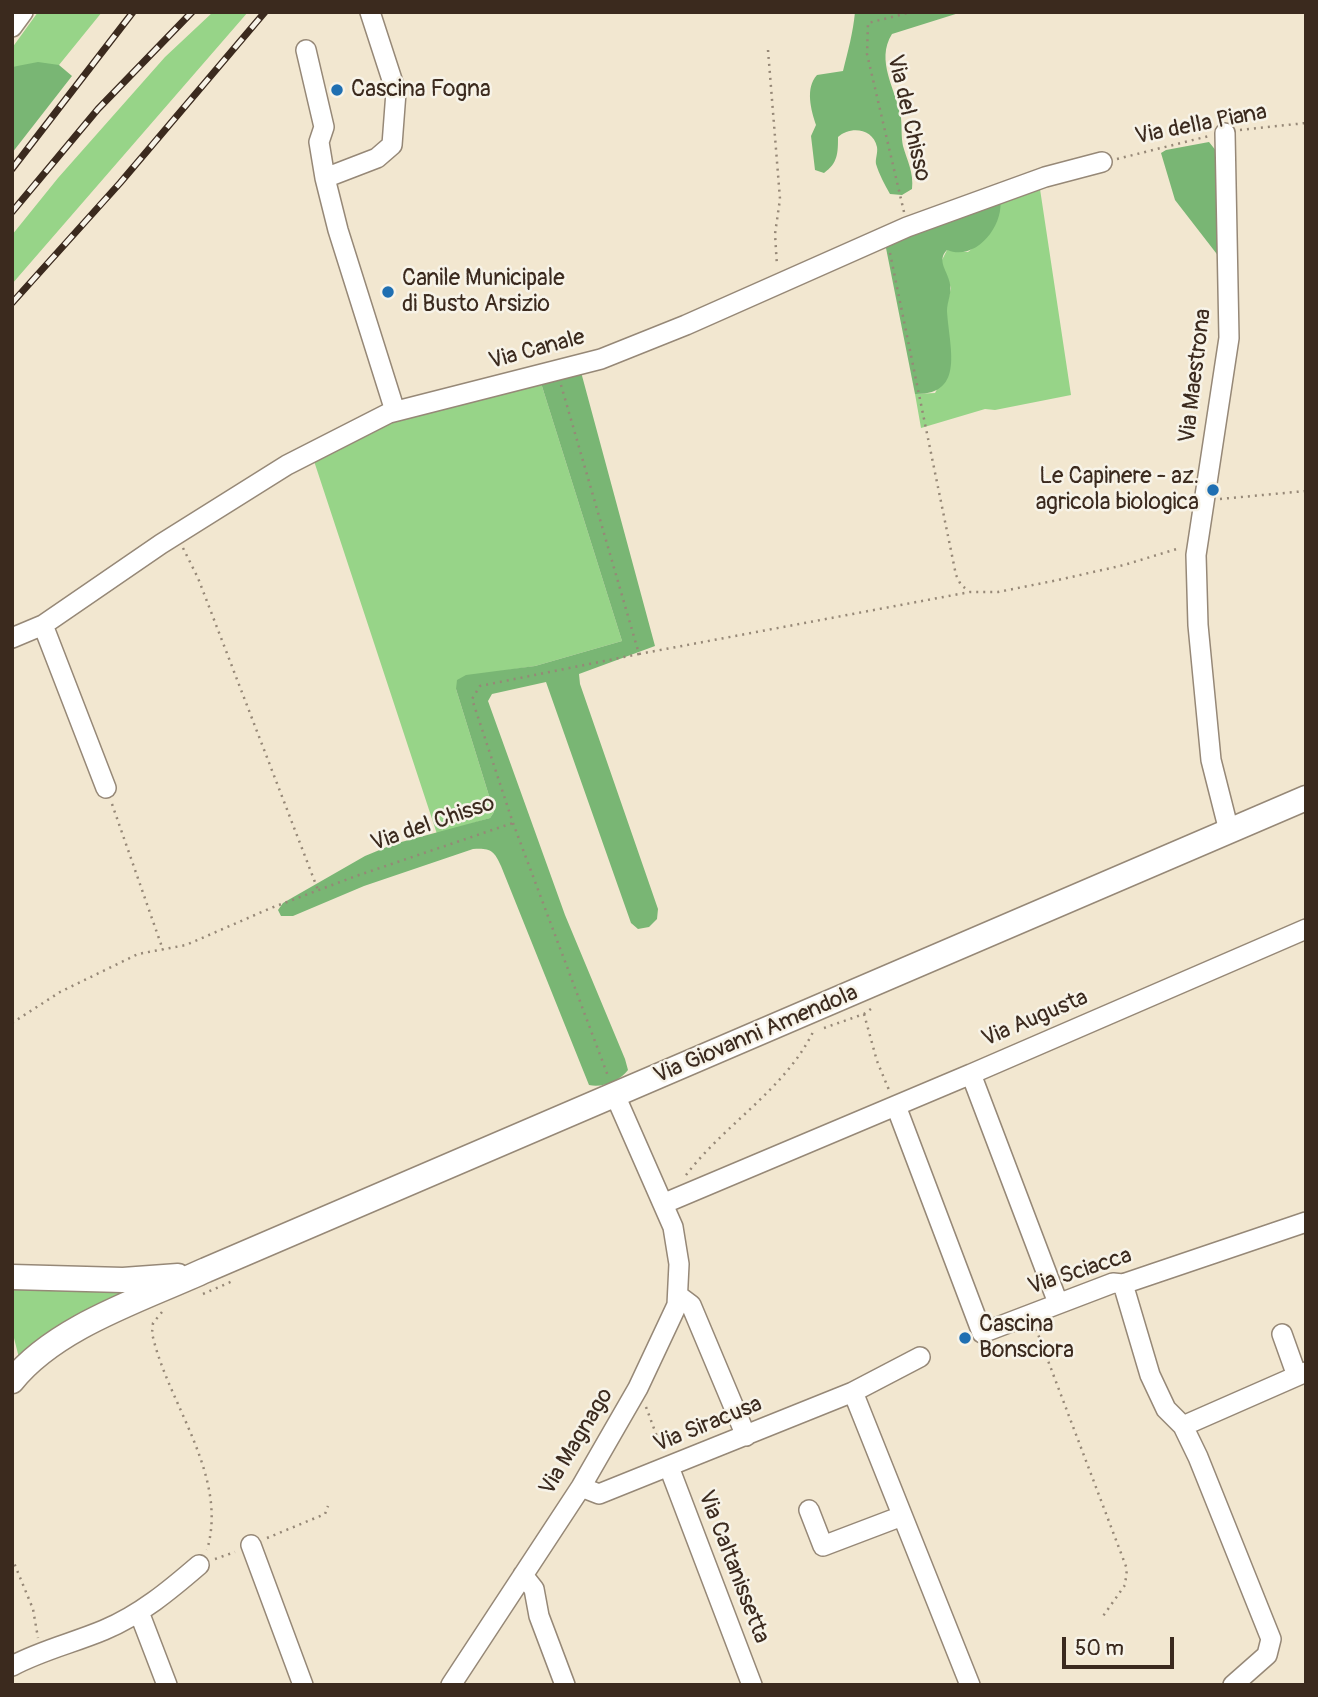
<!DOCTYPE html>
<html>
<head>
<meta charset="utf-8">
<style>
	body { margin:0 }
	#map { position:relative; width:1318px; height:1697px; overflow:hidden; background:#f2e7d0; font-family:Pangolin,sans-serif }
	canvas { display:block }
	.frame { position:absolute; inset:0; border:14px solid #3b2a1e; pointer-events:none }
	.scale { position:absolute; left:1062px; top:1637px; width:112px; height:32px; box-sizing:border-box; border:4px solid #3b2a1e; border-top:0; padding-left:9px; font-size:21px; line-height:24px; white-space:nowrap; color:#3b2a1e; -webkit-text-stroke:5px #f7f3e8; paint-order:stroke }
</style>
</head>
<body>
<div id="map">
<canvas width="1318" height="1697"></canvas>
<div class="frame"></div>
<div class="scale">50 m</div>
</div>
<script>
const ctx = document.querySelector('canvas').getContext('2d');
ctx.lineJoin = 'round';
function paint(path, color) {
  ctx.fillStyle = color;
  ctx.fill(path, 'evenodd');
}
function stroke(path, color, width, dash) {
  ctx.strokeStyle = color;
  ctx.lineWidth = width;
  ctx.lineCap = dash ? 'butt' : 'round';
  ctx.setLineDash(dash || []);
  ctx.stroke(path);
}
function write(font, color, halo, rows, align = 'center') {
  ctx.font = font + ' Pangolin,sans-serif';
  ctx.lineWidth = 5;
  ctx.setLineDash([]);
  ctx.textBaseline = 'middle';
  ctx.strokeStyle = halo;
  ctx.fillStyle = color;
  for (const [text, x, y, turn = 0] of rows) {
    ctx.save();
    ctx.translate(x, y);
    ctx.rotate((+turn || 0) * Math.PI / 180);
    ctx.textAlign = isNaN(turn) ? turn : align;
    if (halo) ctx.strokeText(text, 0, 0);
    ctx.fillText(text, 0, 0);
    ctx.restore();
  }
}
paint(new Path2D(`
	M 38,12 L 102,12 L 59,65 L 12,67 L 12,48 Z
	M 213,12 L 248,12 L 12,284 L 12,235 L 58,178 L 165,57 Z
	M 1040,189 L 1071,395 L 995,410 L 985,409 L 921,428 L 915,394 L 935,393 L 950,365 L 946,308 L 951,288 L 941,262 L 947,250 L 968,252 C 993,233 994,227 1000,198 Z
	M 541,383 L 622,641 L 535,666 L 502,671 L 456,689 L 494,812 L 490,818 L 437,834 L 314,461 L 389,422 Z
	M 12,1288 L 135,1289 L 19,1358 L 12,1330 Z`), '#97d488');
paint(new Path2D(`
	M 855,12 L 962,12 L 892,34 C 875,61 896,89 901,118 C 902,127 901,136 903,146 C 907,160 914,173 912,189 L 902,195 L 890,194 C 885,185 879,174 876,164 C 875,159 878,153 877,147 C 873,128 850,126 838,137 C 838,153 838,163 824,173 L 815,170 L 811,136 L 816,125 C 811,110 805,88 817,75 L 843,71 C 848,51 853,33 855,12 Z
	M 38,62 L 59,65 L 72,76 L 12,153 L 12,67 Z
	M 1209,142 L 1217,152 L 1223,262 L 1175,200 L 1161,153 L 1166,150 Z
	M 1000,198 C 1005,225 976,262 947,250 C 936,261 948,271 950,284 C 952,293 947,302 947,311 C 949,347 966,395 915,394 L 885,243 Z
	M 581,372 L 655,646 L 579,674 L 580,684 L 658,909 L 657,919 L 649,927 L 638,929 L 631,923 L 546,682 L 492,694 L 488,701 L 565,915 L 625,1059 L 628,1070 C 620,1081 603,1088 589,1085 L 501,866 C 494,850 490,848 473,849 L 364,886 L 293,916 L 281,916 L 278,910 L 283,903 L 365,856 L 394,844 L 490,818 L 494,812 L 456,689 L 457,680 L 466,675 L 535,666 L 622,641 L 541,383 Z`), '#79b674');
const minor = new Path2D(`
	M 370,12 L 396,92 L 392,145 L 377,158 L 325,178 L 338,230 L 395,411
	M 12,27 L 23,12
	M 306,50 L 324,127 L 319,142 L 325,178
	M 1225,133 L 1229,338 L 1196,555 L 1198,625 L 1211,760 L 1229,831
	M 43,625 L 106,788
	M 12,638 L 43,625 L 161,544 L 287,465 L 389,413 L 601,359 L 686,325 L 907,227 L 1045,177 L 1102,162
	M 896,1106 L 982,1333 L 1113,1283 L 1123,1284 L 1306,1222
	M 665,1203 L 971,1074
	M 1123,1284 L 1150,1375 L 1166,1409 L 1183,1426 L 1198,1457 L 1271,1639 L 1267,1655 L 1233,1685
	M 679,1296 L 691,1305 L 746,1436
	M 1058,1303 L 971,1074 L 1306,929
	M 1282,1334 L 1297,1376
	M 853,1392 L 920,1357
	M 1183,1426 L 1306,1372
	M 669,1467 L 752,1685
	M 581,1487 L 599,1494 L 853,1392 L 970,1685
	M 809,1510 L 823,1546 L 902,1516
	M 251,1545 L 303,1685
	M 523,1575 L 534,1589 L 539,1616 L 565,1685
	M 139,1612 L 167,1685
	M 12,1666 C 42,1650 73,1643 104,1630 C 140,1615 170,1590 199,1565
	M 451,1685 L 581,1487 L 638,1388 L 677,1305 L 679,1264 L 673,1227 L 615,1095`);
const major = new Path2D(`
	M 12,1277 L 123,1280 L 178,1276
	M 12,1381 C 56,1326 143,1299 206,1270 L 1306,798`);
stroke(minor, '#968877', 22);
stroke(major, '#968877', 27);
stroke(new Path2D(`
	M 768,50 L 780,199 L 775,234 L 777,266
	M 1240,130 L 1306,123
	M 1117,159 L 1209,136
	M 904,212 L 867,54 L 868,23 L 912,12
	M 890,253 L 956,575 L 961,585 L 969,591
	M 561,385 L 639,654 L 480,686 L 472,699 L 513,823 L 608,1076
	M 1220,499 L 1306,491
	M 183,548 L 198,578 L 318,890
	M 639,654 L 970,592 L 998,592 L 1058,580 L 1124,565 L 1180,548
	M 112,804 L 163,950
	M 864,1014 L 877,1061 L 889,1090
	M 12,1023 L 60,992 L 138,954 L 186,945 L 271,908 L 356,876 L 513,823
	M 824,1028 L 864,1014 L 875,1006
	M 686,1175 C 725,1124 785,1089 813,1032
	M 203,1294 L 235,1280
	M 162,1312 L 153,1323 L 152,1333 C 167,1403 229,1475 207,1550
	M 1036,1329 L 1127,1569 L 1125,1585 L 1101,1619
	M 646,1407 L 662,1450
	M 267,1538 L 325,1514 L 328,1506
	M 12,1558 L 33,1609 L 38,1638
	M 215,1559 L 235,1552`), '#968877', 2.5, [2, 5]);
stroke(minor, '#fff', 19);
stroke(major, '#fff', 24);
const rail = new Path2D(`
	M 12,169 L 133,12
	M 12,212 L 98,109 L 192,12
	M 12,303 L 120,183 L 265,12`);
stroke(rail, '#3b2a1e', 7);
stroke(rail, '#f7f3e8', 4.5, [13]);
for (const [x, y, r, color] of [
	[337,90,7,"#1f6fb2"],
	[388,292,7,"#1f6fb2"],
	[1213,490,7,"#1f6fb2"],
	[965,1338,7,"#1f6fb2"]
]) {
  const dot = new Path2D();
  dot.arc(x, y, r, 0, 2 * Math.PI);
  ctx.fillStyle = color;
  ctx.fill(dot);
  stroke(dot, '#f7f3e8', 2.5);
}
write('23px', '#3b2a1e', '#f7f3e8', [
	["Cascina Fogna",351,90],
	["Canile Municipale",402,279],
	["di Busto Arsizio",402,305],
	["Le Capinere - az.",1199,477,"right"],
	["agricola biologica",1199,503,"right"],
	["Cascina",979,1325],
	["Bonsciora",979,1351]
], 'left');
write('23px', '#3b2a1e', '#f7f3e8', [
	["Via del Chisso",908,118,77],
	["Via della Piana",1201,125,-11],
	["Via Canale",537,350,-15],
	["Via Maestrona",1196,376,-83],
	["Via del Chisso",433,824,-19],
	["Via Augusta",1035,1019,-23],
	["Via Giovanni Amendola",756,1035,-23],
	["Via Sciacca",1080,1272,-18],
	["Via Siracusa",708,1425,-22],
	["Via Magnago",577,1442,-59],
	["Via Caltanissetta",733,1567,69]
]);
</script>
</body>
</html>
